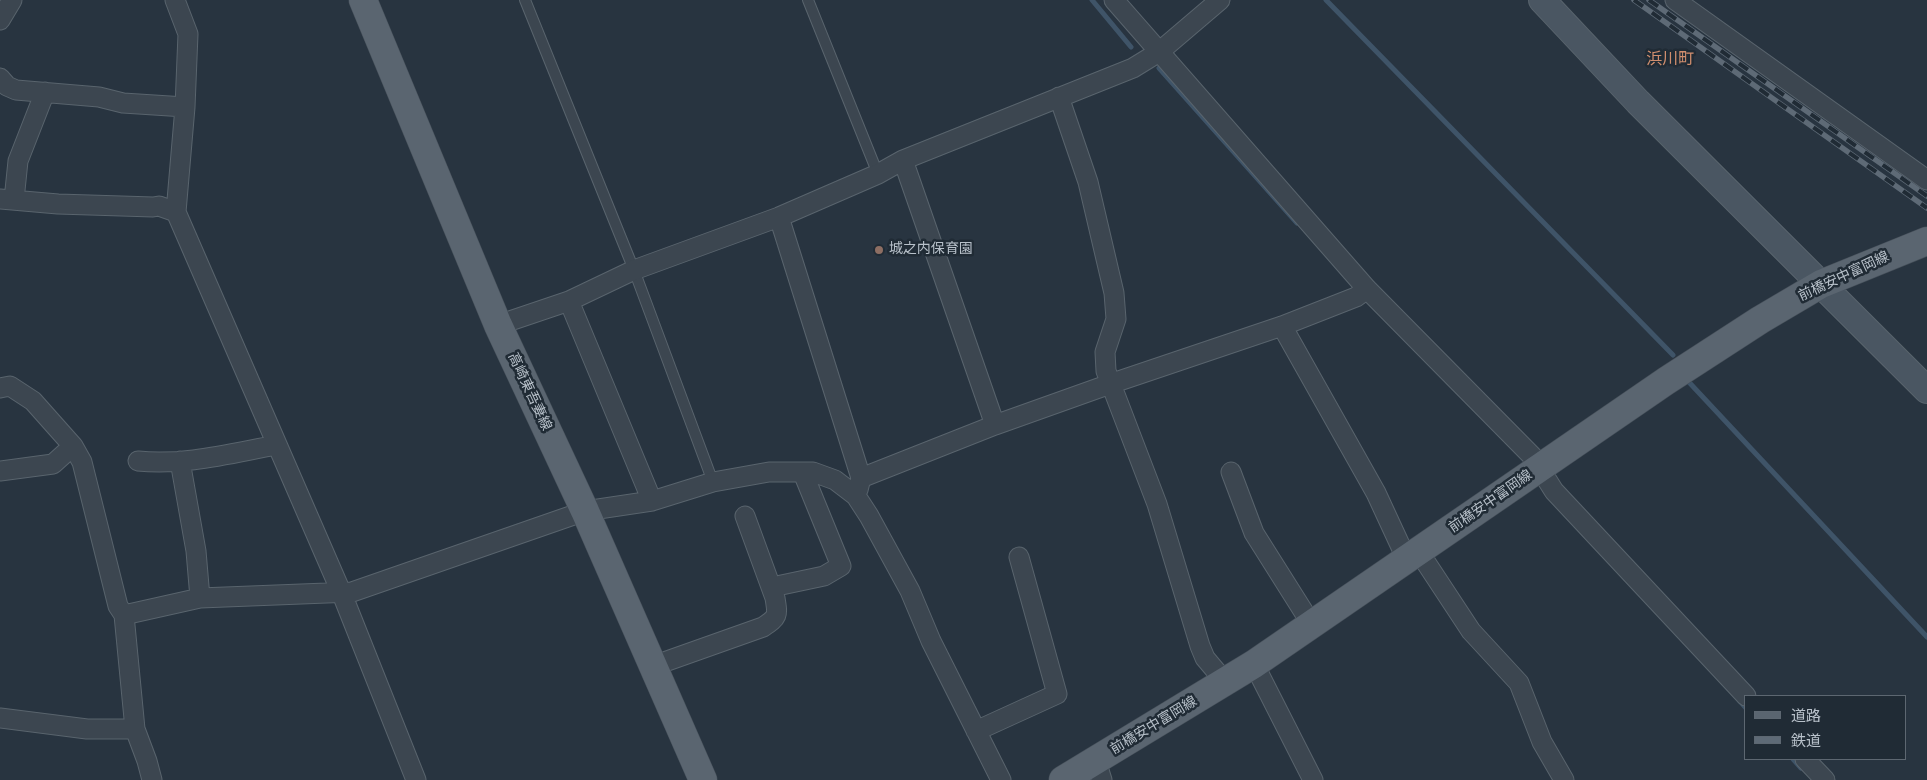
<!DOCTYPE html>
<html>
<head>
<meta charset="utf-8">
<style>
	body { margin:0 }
	#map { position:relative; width:1927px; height:780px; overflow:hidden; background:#283440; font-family:"Nunito Sans","Noto Sans JP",sans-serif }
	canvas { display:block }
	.legend { position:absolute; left:1744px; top:695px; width:162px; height:65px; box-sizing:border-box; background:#202b35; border:1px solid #5d6771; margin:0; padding:6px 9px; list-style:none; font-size:15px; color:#b8c1ca }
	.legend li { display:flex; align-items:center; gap:10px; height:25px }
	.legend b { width:25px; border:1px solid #5d6771 }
</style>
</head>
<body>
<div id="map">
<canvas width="1927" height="780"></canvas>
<ul class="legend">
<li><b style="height:6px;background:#5a6570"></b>道路</li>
<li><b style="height:6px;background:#5e6a76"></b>鉄道</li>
</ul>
</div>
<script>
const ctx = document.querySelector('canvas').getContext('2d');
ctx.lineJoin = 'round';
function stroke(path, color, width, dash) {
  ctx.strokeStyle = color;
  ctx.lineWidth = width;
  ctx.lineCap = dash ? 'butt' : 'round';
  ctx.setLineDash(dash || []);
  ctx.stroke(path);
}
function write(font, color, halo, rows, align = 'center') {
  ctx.font = font + ' "Nunito Sans","Noto Sans JP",sans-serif';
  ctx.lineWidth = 5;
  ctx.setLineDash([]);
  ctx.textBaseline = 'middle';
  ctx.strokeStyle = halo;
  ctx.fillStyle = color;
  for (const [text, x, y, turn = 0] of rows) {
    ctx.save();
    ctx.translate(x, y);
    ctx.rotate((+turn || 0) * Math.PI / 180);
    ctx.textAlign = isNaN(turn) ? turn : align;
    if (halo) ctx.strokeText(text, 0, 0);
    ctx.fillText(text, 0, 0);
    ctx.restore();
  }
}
stroke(new Path2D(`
	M 1092,0 L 1131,47
	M 1326,0 L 1673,355
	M 1159,68 L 1297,223
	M 1686,379 L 1927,637
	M 1739,700 L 1746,708
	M 1793,759 L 1801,768`), '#3f5468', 5);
const lane = new Path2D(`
	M 525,0 L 634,270 L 713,482
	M 808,0 L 878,174`);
const street = new Path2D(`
	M 1114,0 L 1367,289 L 1532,456 L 1554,491 L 1746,696
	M 1675,0 L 1927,180
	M 0,20 L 12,0
	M 0,78 L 7,86 L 16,90 L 99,97 L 123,103 L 185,107
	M 1059,97 L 1088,182 L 1114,293 L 1116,319 L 1105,352 L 1106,371 L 1157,504 L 1200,646 L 1205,658 L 1226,683
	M 903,160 L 995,425
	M 0,199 L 58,204 L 153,207 L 159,206 L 176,212 L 185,107 L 188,34 L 175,0
	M 14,200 L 18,161 L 45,92
	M 176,212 L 342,594 L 416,780
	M 779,217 L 861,478 L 858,490
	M 569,301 L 652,501
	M 498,325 L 569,301 L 634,270 L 779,217 L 878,174 L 903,160 L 1133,68 L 1159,52 L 1220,0
	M 1282,326 L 1376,493 L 1407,560
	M 0,388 L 10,386 L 33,401 L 73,446 L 82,462 L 118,606 L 124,615
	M 138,461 C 184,466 232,453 277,445
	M 180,461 L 196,551 L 200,598
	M 0,471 L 53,464 L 73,446
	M 1231,472 L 1254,533 L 1312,625
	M 861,478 L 995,425 L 1110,384 L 1282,326 L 1356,297 L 1367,289
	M 1419,552 L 1471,631 L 1519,683 L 1542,742 L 1564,780
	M 772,587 L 824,576 L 841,566 L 803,473
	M 1254,664 L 1313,780
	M 653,666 L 763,627 C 778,617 778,616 775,598 L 745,516
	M 0,718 L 87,729 L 135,729
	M 976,731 L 1057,694 L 1019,557
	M 1805,759 L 1825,780
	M 1096,761 L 1102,780
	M 152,780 L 147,761 L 135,729 L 124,615 L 200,598 L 352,592 L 585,511 L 652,501 L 713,482 L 769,472 L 813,472 L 835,480 L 856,496 L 869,516 L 910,591 L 931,641 L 1001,780`);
const secondary = new Path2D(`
	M 1542,0 L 1638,102 L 1927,390`);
const primary = new Path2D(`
	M 363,0 L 498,325 L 585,511 L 703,780
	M 1063,780 L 1254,664 L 1666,381 L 1760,320 L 1821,284 L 1927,241`);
stroke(lane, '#59646d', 12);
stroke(street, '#59646d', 21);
stroke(secondary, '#59646d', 28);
stroke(primary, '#454f59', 29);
stroke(lane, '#3c4650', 10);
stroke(street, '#3c4650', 19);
stroke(secondary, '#4a5662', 26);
stroke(primary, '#5a6570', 28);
const rail = new Path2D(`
	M 1634,0 L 1927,208
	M 1649,0 L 1927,196`);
stroke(rail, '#5e6a76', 5.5);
stroke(rail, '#202b35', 4, [11]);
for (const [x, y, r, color] of [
	[879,250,5,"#8d6e63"]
]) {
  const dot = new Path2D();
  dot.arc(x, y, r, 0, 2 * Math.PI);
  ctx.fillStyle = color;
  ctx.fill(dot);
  stroke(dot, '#202b35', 2);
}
write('14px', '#b8c1ca', '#202b35', [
	["城之内保育園",889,250]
], 'left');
write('14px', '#b8c1ca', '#202b35', [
	["前橋安中富岡線",1844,277,-25],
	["高崎東吾妻線",529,392,65],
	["前橋安中富岡線",1491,502,-35],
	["前橋安中富岡線",1154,726,-31]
]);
write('16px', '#d08e6e', '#202b35', [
	["浜川町",1670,60]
]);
</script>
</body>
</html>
